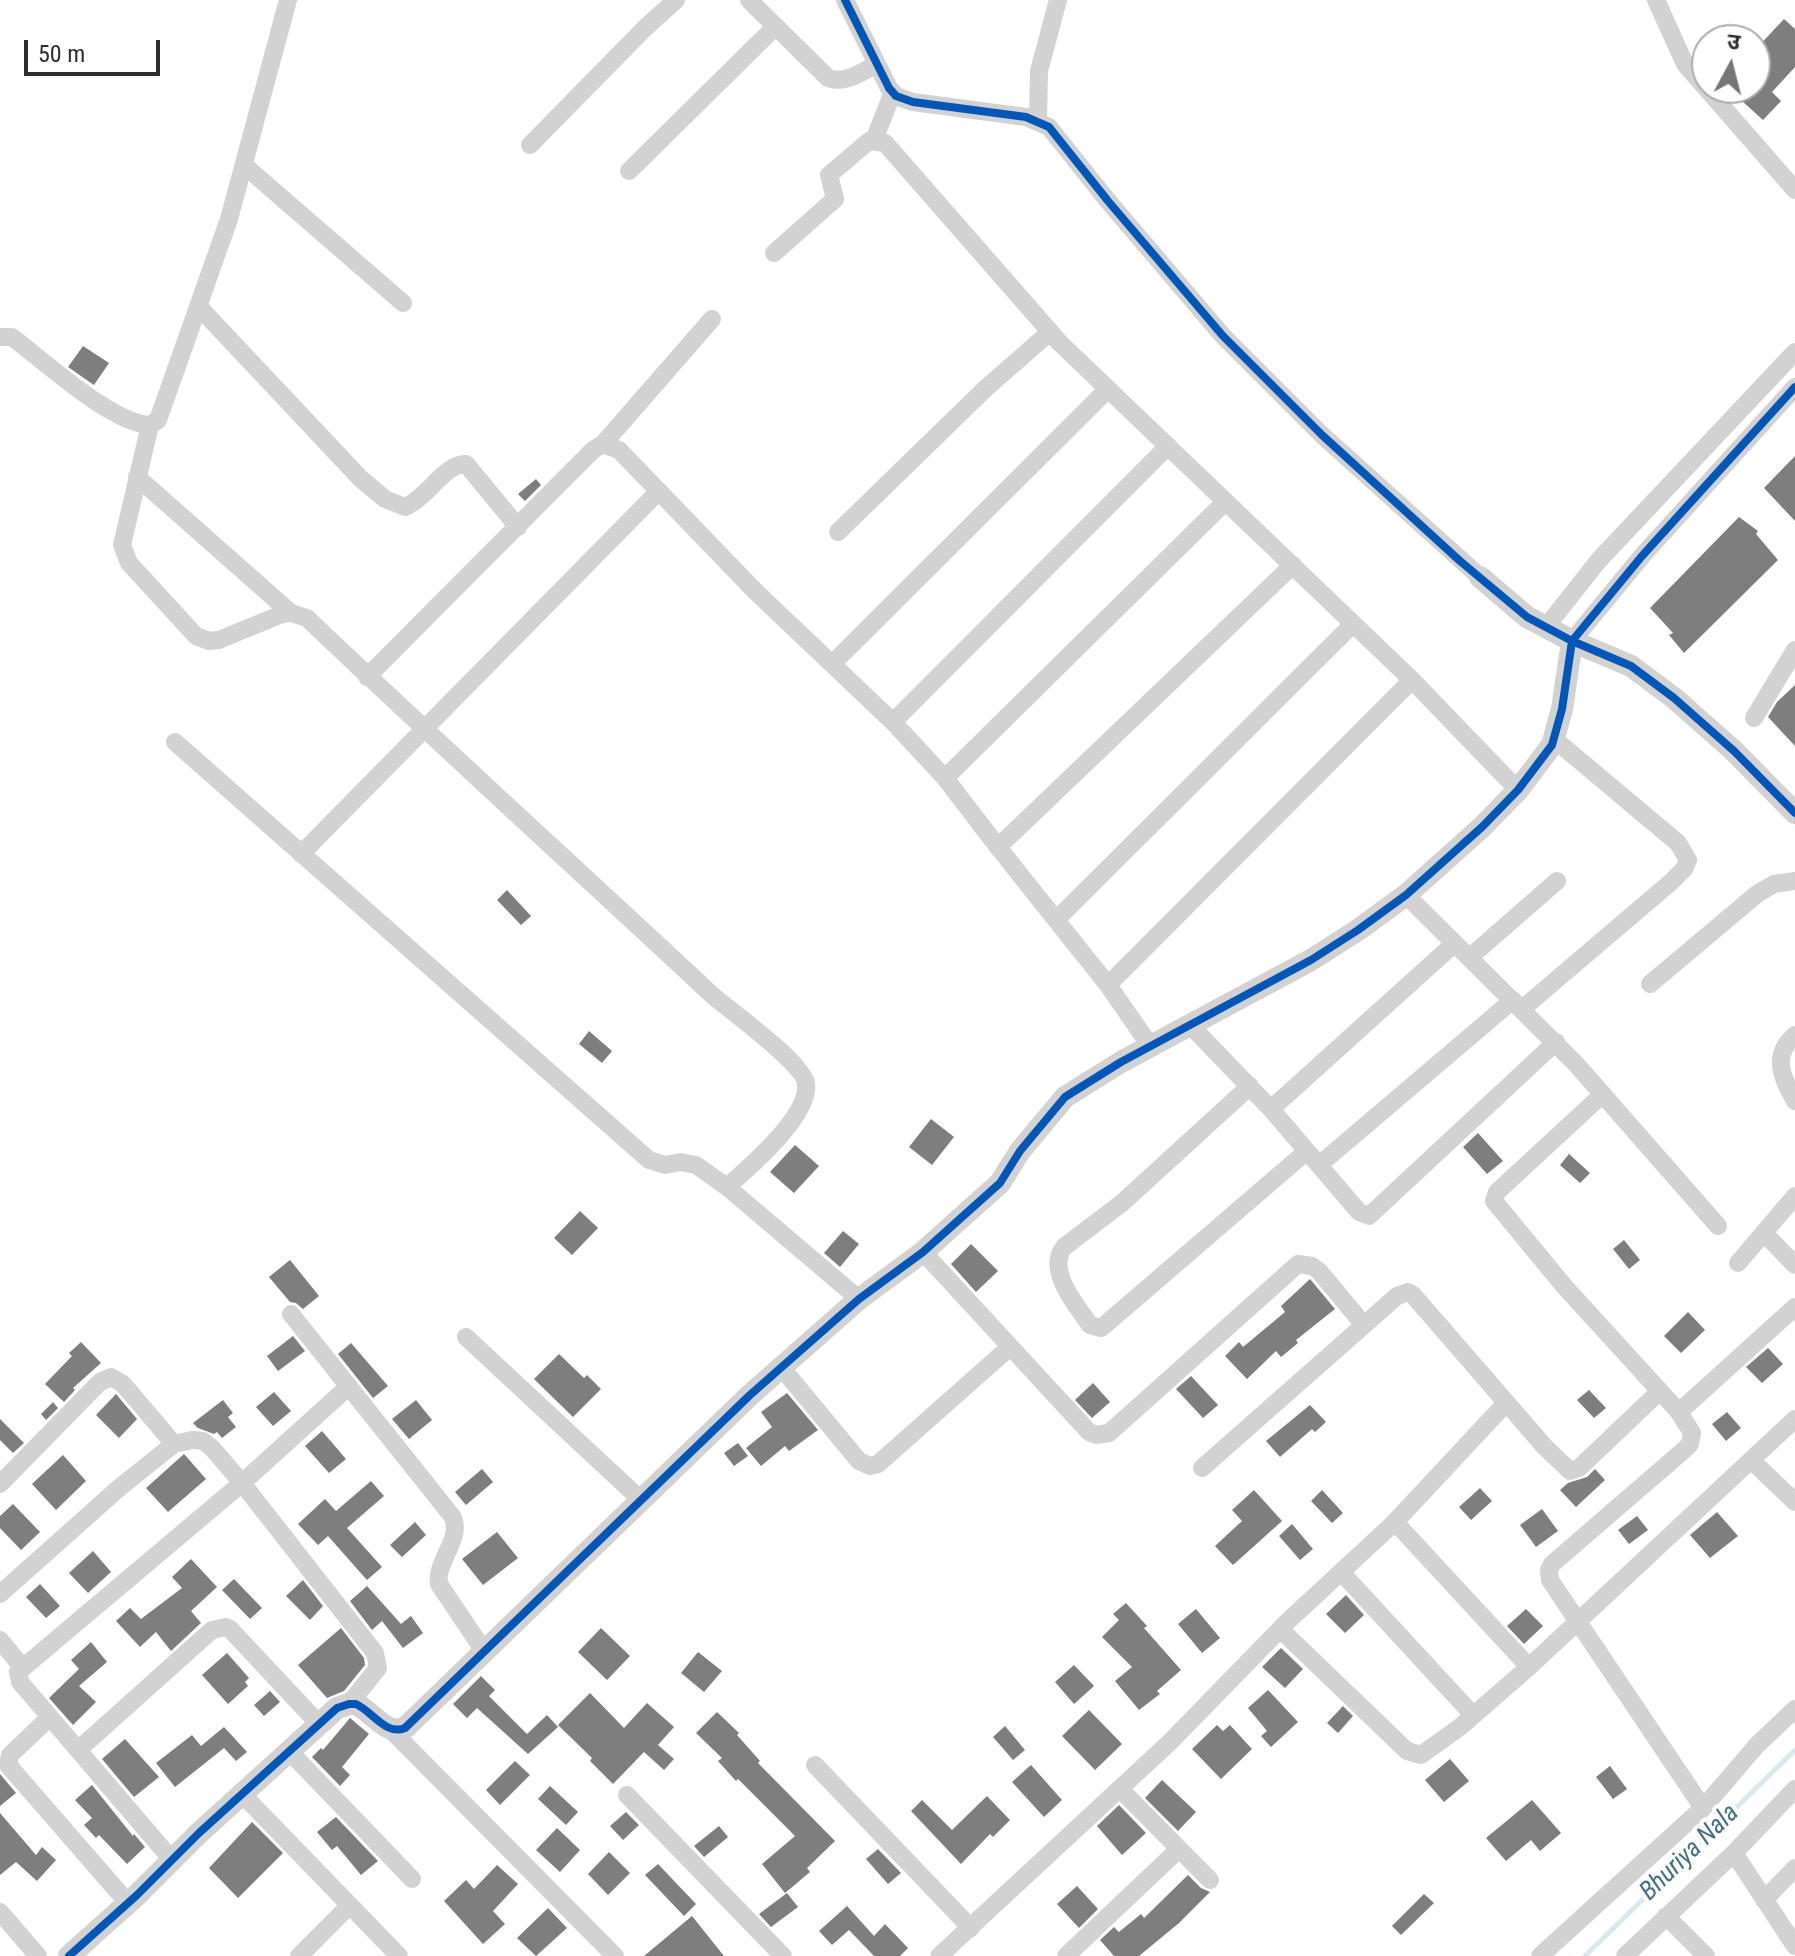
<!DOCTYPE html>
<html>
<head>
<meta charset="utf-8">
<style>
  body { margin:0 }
  #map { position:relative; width:1795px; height:1956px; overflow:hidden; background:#fff; font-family:"Roboto Condensed","Noto Sans Devanagari",sans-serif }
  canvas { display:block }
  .north { position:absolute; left:1691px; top:24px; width:80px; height:80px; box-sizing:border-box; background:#fff; border:2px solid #ababab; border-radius:50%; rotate:7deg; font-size:22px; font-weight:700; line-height:32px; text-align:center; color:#2d2d2d }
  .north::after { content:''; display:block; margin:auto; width:28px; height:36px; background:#767676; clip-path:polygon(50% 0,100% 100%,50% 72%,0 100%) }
  .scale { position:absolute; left:24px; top:40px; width:136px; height:36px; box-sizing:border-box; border:4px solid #2d2d2d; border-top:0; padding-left:10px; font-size:24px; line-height:28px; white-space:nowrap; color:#2d2d2d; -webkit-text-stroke:6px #fff; paint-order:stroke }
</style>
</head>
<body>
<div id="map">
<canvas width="1795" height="1956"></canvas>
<div class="north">उ</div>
<div class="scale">50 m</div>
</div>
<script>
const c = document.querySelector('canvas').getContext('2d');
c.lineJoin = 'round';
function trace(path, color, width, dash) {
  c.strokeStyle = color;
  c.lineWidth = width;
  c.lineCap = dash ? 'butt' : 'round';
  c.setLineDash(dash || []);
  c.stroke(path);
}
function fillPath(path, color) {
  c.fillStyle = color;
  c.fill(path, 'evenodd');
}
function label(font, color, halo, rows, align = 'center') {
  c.font = font + ' "Roboto Condensed",sans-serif';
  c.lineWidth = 8;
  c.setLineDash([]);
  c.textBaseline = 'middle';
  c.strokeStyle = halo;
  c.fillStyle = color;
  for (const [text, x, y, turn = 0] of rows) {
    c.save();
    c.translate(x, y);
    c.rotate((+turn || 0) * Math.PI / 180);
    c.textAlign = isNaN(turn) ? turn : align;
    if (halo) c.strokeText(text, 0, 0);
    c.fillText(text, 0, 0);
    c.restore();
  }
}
trace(new Path2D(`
  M 1585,1956 L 1795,1750`), '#dae8ee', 5);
fillPath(new Path2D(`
  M 1784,19 L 1795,29 L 1795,67 L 1772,92 L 1781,101 L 1763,120 L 1742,101 L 1755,88 L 1755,50 Z
  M 83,346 L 109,363 L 94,385 L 68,367 Z
  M 1795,456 L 1795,521 L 1764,488 Z
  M 536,479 L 541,485 L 525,501 L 518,494 Z
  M 1739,517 L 1758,531 L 1756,534 L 1778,560 L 1684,653 L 1669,635 L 1673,633 L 1650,608 Z
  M 1795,685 L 1795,746 L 1768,717 L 1777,702 Z
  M 507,890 L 531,916 L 521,925 L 497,900 Z
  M 589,1031 L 612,1051 L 602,1063 L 579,1044 Z
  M 931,1119 L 954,1137 L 932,1165 L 909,1147 Z
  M 1478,1133 L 1503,1161 L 1487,1174 L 1463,1147 Z
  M 795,1145 L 819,1166 L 794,1193 L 770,1172 Z
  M 1569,1154 L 1590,1173 L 1580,1183 L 1560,1165 Z
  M 580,1211 L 598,1228 L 572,1255 L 554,1238 Z
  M 843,1231 L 859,1244 L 840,1267 L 824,1253 Z
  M 1624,1240 L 1640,1260 L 1629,1269 L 1613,1249 Z
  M 971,1244 L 998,1271 L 976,1292 L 951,1264 Z
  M 290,1260 L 319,1296 L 303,1309 L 296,1303 L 290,1302 L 269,1277 Z
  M 1310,1279 L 1335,1309 L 1296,1340 L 1298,1343 L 1281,1357 L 1276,1351 L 1247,1379 L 1225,1356 L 1239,1342 L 1243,1347 L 1285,1312 L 1281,1306 Z
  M 1688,1312 L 1705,1330 L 1681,1353 L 1664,1336 Z
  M 293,1336 L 305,1351 L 278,1371 L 267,1356 Z
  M 81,1342 L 101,1363 L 73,1388 L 75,1390 L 64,1402 L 45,1384 L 72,1356 L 69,1353 Z
  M 351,1343 L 388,1386 L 373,1398 L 338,1354 Z
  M 1768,1348 L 1783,1364 L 1762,1383 L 1746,1367 Z
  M 559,1354 L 584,1378 L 587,1375 L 601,1389 L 573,1417 L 534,1379 Z
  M 1191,1376 L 1218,1405 L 1203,1418 L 1176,1389 Z
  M 1093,1383 L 1110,1402 L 1092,1418 L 1075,1400 Z
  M 1589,1390 L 1606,1408 L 1594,1418 L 1577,1400 Z
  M 274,1392 L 291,1411 L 273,1426 L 256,1407 Z
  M 787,1393 L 818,1430 L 789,1451 L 785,1446 L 761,1466 L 746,1448 L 772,1427 L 761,1412 Z
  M 116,1394 L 137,1419 L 119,1438 L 96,1415 Z
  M 223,1400 L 233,1413 L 228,1417 L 236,1427 L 222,1438 L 217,1432 L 214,1434 L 198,1428 L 193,1423 Z
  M 416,1400 L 432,1420 L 409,1439 L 392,1419 Z
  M 53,1402 L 58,1408 L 46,1420 L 41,1414 Z
  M 1310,1405 L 1326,1422 L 1315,1432 L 1312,1429 L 1280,1457 L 1266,1441 Z
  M 1727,1412 L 1741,1428 L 1726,1441 L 1712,1424 Z
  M 0,1419 L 24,1443 L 13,1453 L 0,1440 Z
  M 322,1431 L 346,1459 L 329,1473 L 305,1446 Z
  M 738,1443 L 748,1456 L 734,1466 L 724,1453 Z
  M 184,1454 L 206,1479 L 168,1512 L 146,1488 Z
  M 63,1455 L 86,1481 L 56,1510 L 32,1484 Z
  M 482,1469 L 493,1482 L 466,1505 L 455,1492 Z
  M 1595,1469 L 1605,1480 L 1576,1507 L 1560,1490 L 1568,1483 L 1587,1477 Z
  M 371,1481 L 384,1496 L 347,1528 L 382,1567 L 367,1580 L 328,1536 L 318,1545 L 298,1524 L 325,1499 L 336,1511 Z
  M 1480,1488 L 1492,1501 L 1471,1520 L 1459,1507 Z
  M 1254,1490 L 1282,1521 L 1233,1565 L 1215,1546 L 1242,1521 L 1232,1510 Z
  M 1322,1490 L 1343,1513 L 1332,1523 L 1311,1501 Z
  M 13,1504 L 40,1532 L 21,1550 L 0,1528 L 0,1516 Z
  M 1542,1509 L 1558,1531 L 1536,1547 L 1520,1525 Z
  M 1717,1512 L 1738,1536 L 1710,1558 L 1690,1535 Z
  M 1637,1516 L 1648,1530 L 1629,1544 L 1618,1530 Z
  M 415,1522 L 426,1535 L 402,1557 L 390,1545 Z
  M 1292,1524 L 1313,1549 L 1300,1560 L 1279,1536 Z
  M 497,1532 L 518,1558 L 483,1585 L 462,1559 Z
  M 93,1551 L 111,1572 L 88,1593 L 69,1573 Z
  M 191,1559 L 217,1587 L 191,1611 L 201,1623 L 171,1651 L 156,1632 L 140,1647 L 116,1621 L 130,1608 L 141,1619 L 182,1588 L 172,1577 Z
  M 234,1579 L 262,1608 L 250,1619 L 222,1590 Z
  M 303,1580 L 323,1606 L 310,1620 L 286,1596 Z
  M 40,1584 L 60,1606 L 46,1618 L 26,1597 Z
  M 367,1586 L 401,1624 L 411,1616 L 423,1633 L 403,1648 L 382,1621 L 372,1630 L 350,1601 Z
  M 1346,1595 L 1364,1615 L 1345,1633 L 1326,1614 Z
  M 1126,1603 L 1147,1626 L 1144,1628 L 1181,1670 L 1157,1691 L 1160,1694 L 1139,1710 L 1115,1681 L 1132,1667 L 1102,1637 L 1119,1620 L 1113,1614 Z
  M 1196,1609 L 1220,1638 L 1202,1653 L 1178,1624 Z
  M 1526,1609 L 1543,1626 L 1524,1644 L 1507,1626 Z
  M 341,1628 L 364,1658 L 365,1665 L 344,1691 L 327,1698 L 298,1665 Z
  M 601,1628 L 630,1656 L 607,1680 L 578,1652 Z
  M 91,1642 L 107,1662 L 79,1686 L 96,1702 L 73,1725 L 49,1698 L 79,1669 L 71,1660 Z
  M 1281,1648 L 1303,1669 L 1285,1688 L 1262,1667 Z
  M 698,1652 L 722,1671 L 704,1692 L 681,1673 Z
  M 227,1653 L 249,1678 L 245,1682 L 248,1686 L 228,1704 L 202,1675 Z
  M 1074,1665 L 1094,1686 L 1074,1704 L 1055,1682 Z
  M 481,1676 L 495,1690 L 489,1696 L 527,1734 L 547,1715 L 558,1727 L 528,1754 L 477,1708 L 467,1718 L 453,1704 Z
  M 1268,1690 L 1298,1722 L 1271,1747 L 1261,1736 L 1267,1731 L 1248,1708 Z
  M 270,1691 L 280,1702 L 264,1716 L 254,1705 Z
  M 590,1693 L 624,1728 L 647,1703 L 674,1727 L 658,1745 L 674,1759 L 664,1770 L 644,1752 L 613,1784 L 590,1761 L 592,1758 L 558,1725 Z
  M 1343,1706 L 1353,1716 L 1338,1733 L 1327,1723 Z
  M 1089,1710 L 1122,1744 L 1095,1770 L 1062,1736 Z
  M 717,1712 L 739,1733 L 737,1735 L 760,1761 L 758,1763 L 835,1841 L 807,1868 L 810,1872 L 785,1893 L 762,1864 L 795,1836 L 738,1779 L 736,1781 L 718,1761 L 722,1758 L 696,1733 Z
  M 350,1718 L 369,1734 L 342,1767 L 350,1775 L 340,1786 L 312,1757 L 321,1748 L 323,1750 Z
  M 1217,1725 L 1223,1731 L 1230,1725 L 1252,1749 L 1221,1779 L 1192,1749 Z
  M 1005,1726 L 1025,1750 L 1013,1760 L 993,1737 Z
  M 224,1727 L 247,1752 L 236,1761 L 224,1748 L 175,1787 L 156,1763 L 192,1735 L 201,1746 Z
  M 125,1739 L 159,1777 L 134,1797 L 102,1759 Z
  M 1450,1759 L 1469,1781 L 1444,1802 L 1425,1780 Z
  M 515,1761 L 530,1775 L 500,1805 L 486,1790 Z
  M 1031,1765 L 1062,1800 L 1044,1817 L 1012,1782 Z
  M 1610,1766 L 1627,1789 L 1613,1799 L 1596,1777 Z
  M 0,1774 L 16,1793 L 0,1806 Z
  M 1162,1780 L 1196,1812 L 1178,1831 L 1145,1798 Z
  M 92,1785 L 133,1836 L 134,1834 L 145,1847 L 127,1864 L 99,1835 L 96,1838 L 84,1825 L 92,1818 L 75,1800 Z
  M 550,1786 L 578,1812 L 566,1825 L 538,1799 Z
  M 987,1796 L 1010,1820 L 993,1837 L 990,1834 L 961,1864 L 911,1811 L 922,1800 L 952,1830 Z
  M 1532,1800 L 1561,1833 L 1540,1851 L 1531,1840 L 1506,1861 L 1486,1838 Z
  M 1119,1805 L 1146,1833 L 1122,1855 L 1097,1826 Z
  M 626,1812 L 639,1825 L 623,1840 L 610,1826 Z
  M 0,1813 L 36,1855 L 42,1847 L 56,1860 L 37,1881 L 16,1862 L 0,1875 Z
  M 336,1817 L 378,1861 L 361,1875 L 337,1846 L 332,1850 L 317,1832 Z
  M 252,1822 L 283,1853 L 238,1898 L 209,1868 Z
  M 719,1826 L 728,1837 L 704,1857 L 694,1846 Z
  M 557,1828 L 580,1850 L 560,1872 L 536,1850 Z
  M 878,1849 L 901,1873 L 888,1884 L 866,1859 Z
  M 609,1852 L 630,1873 L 608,1895 L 588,1874 Z
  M 658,1864 L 696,1904 L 684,1916 L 645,1875 Z
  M 497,1865 L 518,1884 L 493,1911 L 505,1924 L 483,1944 L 444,1901 L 466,1880 L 474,1889 Z
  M 1188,1875 L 1201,1888 L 1210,1892 L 1179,1923 L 1139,1956 L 1114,1956 L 1100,1940 L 1114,1927 L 1119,1932 L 1141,1914 L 1144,1918 Z
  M 1077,1886 L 1098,1909 L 1079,1928 L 1057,1904 Z
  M 787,1893 L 798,1907 L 771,1927 L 759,1914 Z
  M 1424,1894 L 1434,1903 L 1401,1935 L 1392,1926 Z
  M 847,1906 L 874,1936 L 885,1924 L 908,1948 L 900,1956 L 874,1956 L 849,1930 L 832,1945 L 819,1931 Z
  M 548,1908 L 567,1928 L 536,1956 L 517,1938 Z
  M 692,1916 L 724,1956 L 644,1956 Z`), '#7e7e7e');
trace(new Path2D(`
  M 749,0 L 828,78 C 845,84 860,73 875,65
  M 845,0 L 889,88 L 896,96 L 913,102 L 1026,117 L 1049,127 L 1108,201 L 1223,336 L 1322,435 L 1480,577
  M 1656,0 L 1685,64 L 1795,190
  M 1038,120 L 1039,71 L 1058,0
  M 874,140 L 893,92
  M 530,145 L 645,28 L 676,0
  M 245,166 L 403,303
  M 629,171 L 776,26
  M 774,253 L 835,199 L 829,175 L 869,141 L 885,143 L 1060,343 L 1412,680 L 1518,790
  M 199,307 L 361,479 L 385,499 L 405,507 C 426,499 445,463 466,464 L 518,527
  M 0,337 L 12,337 C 44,361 112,424 150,425 L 158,420 L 229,219 L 288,0
  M 150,425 L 122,545 L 129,563 L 196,636 L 209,641 L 219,640 L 282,614 L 291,613 L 307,618 C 440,745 576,868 711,994 C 730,1011 804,1063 806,1084 C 810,1116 749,1167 727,1187
  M 603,444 L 712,319
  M 1168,446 L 893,722 L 945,778 L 1225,502
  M 137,477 L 291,613
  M 838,532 L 986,388 L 1050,332
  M 1546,627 L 1599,560 L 1795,352
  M 1572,641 L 1642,556 L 1795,387
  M 833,663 L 1108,389
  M 367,677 L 593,450 L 603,444 L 619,450 L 755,591 L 893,722
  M 1754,718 L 1795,650
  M 175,742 L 649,1160 L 665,1165 L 680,1162 L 696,1165 L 727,1187 L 859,1299
  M 945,778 L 998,847 L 1293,565
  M 998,847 L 1056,920 L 1353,624
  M 301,854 L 659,491
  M 1406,895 L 1576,1064 L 1718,1226
  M 1056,920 L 1108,985 L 1412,680
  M 1470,957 L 1557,881
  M 1650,984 L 1757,894 L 1774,884 L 1795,881
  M 1108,985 L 1151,1047
  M 1522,1009 L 1671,882 L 1684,869 L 1688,860 L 1678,843 L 1554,739
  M 1191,1026 L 1271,1109 L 1359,1212 L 1369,1216 L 1556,1042
  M 1795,1035 C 1771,1056 1782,1077 1795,1101
  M 1250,1086 L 1122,1203 L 1064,1247 C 1046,1270 1076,1305 1090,1325 L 1101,1328 L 1107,1323 L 1307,1151
  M 1603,1094 L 1497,1192 L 1494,1201 L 1564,1286 L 1679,1412 L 1692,1433 L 1690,1444 L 1684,1450 L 1552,1564 L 1549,1570 L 1550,1580 L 1703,1808
  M 1271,1109 L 1455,943
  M 1319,1165 L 1513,1000
  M 1764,1233 L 1795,1265
  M 923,1252 L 1089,1432 L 1096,1435 L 1109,1433 L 1298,1264 L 1312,1266 L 1319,1271 L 1364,1325
  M 1738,1263 L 1795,1196
  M 291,1314 L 452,1516 C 464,1538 435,1561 439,1584 L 484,1651
  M 466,1337 L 640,1499
  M 781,1367 L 859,1461 L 870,1466 L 878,1464 L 1010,1347
  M 1679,1412 L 1795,1307
  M 1751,1460 L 1795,1502
  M 1202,1468 L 1397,1296 L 1408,1292 L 1413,1295 L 1544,1446 L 1570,1471 L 1579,1468 L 1660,1391
  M 0,1484 L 100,1382 L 111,1377 L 123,1384 L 174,1444
  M 1395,1522 L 1529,1667
  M 1341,1572 L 1473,1715
  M 0,1594 L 119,1488 L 174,1444 L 192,1440 L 203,1441 L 212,1448 L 242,1483 L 375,1653 L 378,1668 L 349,1704
  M 1280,1629 L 1407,1751 L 1421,1755 L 1460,1727 L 1529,1667 L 1795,1419
  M 0,1640 L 22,1667
  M 50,1717 L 10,1755 L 8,1765 L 128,1903
  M 390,1729 L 615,1956
  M 78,1750 L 212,1630 L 226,1627 L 230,1629 L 318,1723
  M 289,1751 L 412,1879
  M 815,1765 L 971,1928
  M 1120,1789 L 1210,1880
  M 242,1794 L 399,1956
  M 627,1795 L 783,1956
  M 1734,1853 L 1795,1946
  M 172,1860 L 20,1682 L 18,1672 L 242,1483 L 348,1387
  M 1764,1900 L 1795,1868
  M 0,1912 L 38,1956
  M 1666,1916 L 1706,1956
  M 299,1956 L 350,1905
  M 939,1956 L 1169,1743 L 1288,1621 L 1395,1522 L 1506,1403
  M 1066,1956 L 1178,1850
  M 1540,1956 L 1703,1808 L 1757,1745 L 1795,1709
  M 1625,1956 L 1734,1853 L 1795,1789`), '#d2d2d2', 18);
trace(new Path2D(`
  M 1480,577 L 1527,617 L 1572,641 L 1631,666 L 1674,698 L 1734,751 L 1795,813
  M 69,1956 L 137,1895 L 199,1833 L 337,1708 L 349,1704 L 356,1704 C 373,1712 386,1736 405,1728 L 750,1395 L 859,1299 L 923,1252 L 1000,1183 L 1020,1151 L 1065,1097 L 1121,1062 L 1311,960 L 1358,930 L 1406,895 L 1482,827 L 1518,790 L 1552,745 L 1562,709 L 1572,641`), '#d2d2d2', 22);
trace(new Path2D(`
  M 845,0 L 889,88 L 896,96 L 913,102 L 1026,117 L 1049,127 L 1108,201 L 1223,336 L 1322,435 L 1460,561 L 1527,617 L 1572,641 L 1631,666 L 1674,698 L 1734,751 L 1795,813
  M 69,1956 L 137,1895 L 199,1833 L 337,1708 L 349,1704 L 356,1704 C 373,1712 386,1736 405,1728 L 750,1395 L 859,1299 L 923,1252 L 1000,1183 L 1020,1151 L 1065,1097 L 1121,1062 L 1311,960 L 1358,930 L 1406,895 L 1482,827 L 1518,790 L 1552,745 L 1562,709 L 1572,641 L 1642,556 L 1795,387`), '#0057b8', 8);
label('italic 26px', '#447185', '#fff', [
  ["Bhuriya Nala",1690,1853,-44]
]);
</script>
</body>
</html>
